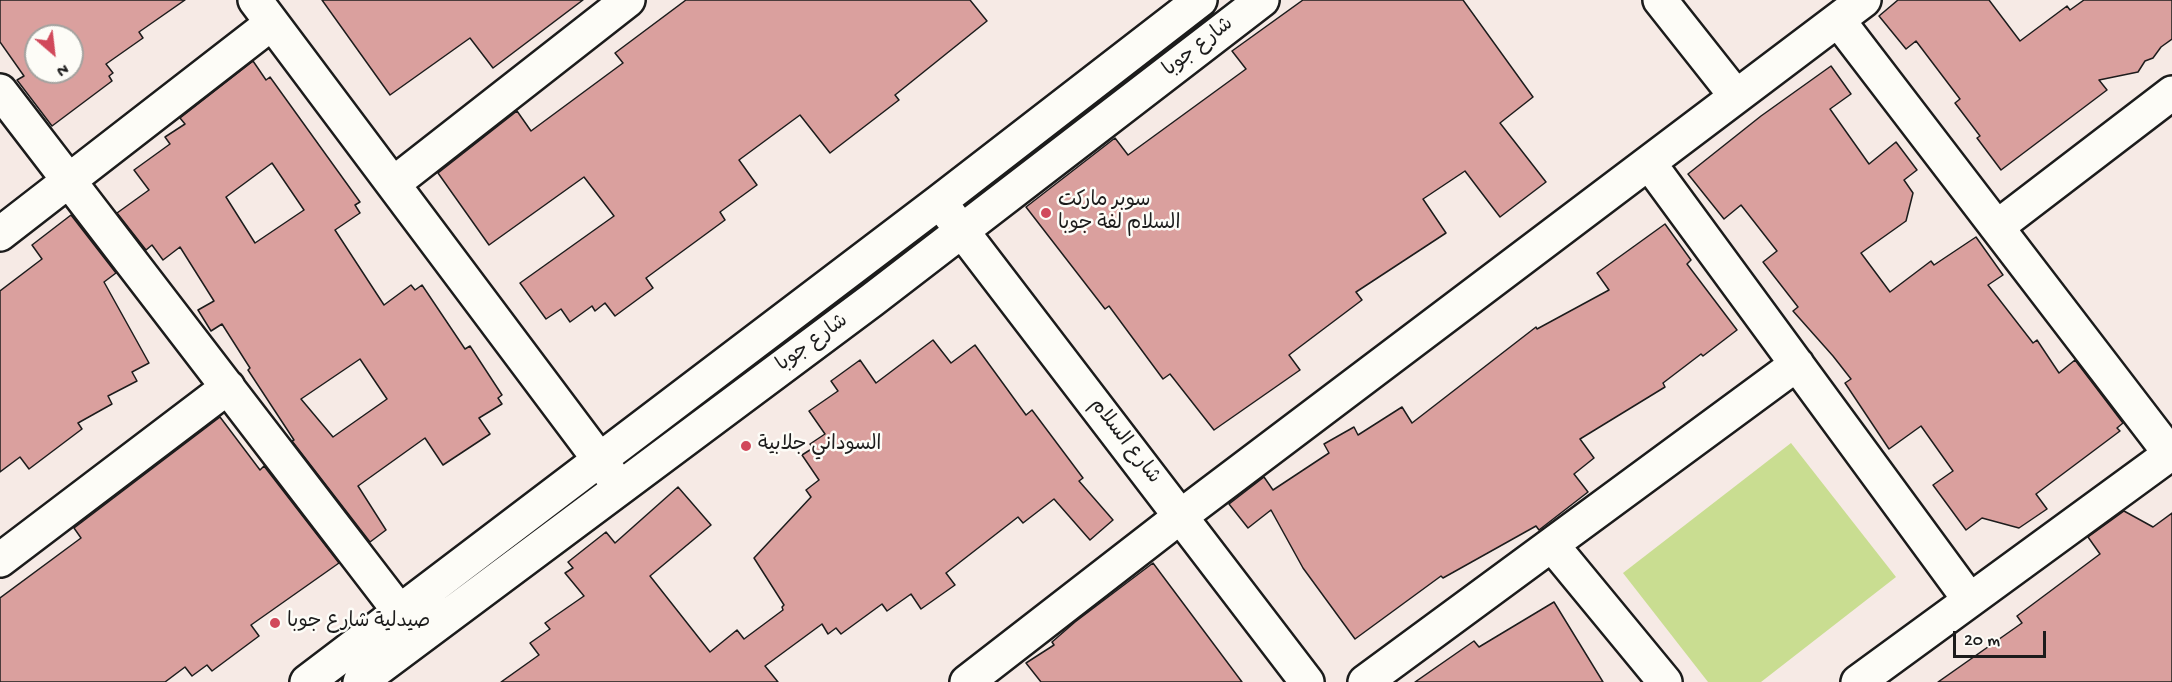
<!DOCTYPE html>
<html>
<head>
<meta charset="utf-8">
<style>
  body { margin:0 }
  #map { position:relative; width:2172px; height:682px; overflow:hidden; background:#f6eae5; font-family:"Gochi Hand",sans-serif }
  canvas { display:block }
  .north { position:absolute; left:24px; top:24px; width:60px; height:60px; box-sizing:border-box; background:#fdfcf7; border:2px solid #a3a29f; border-radius:50%; rotate:152deg; font-size:16px; font-weight:700; line-height:24px; text-align:center; color:#1c1c1c }
  .north::after { content:''; display:block; margin:auto; width:21px; height:27px; background:#d1495b; clip-path:polygon(50% 0,100% 100%,50% 72%,0 100%) }
  .scale { position:absolute; left:1953px; top:631px; width:93px; height:27px; box-sizing:border-box; border:3px solid #1c1c1c; border-top:0; padding-left:8px; font-size:18px; line-height:21px; white-space:nowrap; color:#1c1c1c; -webkit-text-stroke:4px #fdfcf7; paint-order:stroke }
</style>
</head>
<body>
<div id="map">
<canvas width="2172" height="682"></canvas>
<div class="north">N</div>
<div class="scale">20 m</div>
</div>
<script>
const c = document.querySelector('canvas').getContext('2d');
c.lineJoin = 'round';
function fillPath(path, color) {
  c.fillStyle = color;
  c.fill(path, 'evenodd');
}
function trace(path, color, width, dash) {
  c.strokeStyle = color;
  c.lineWidth = width;
  c.lineCap = dash ? 'butt' : 'round';
  c.setLineDash(dash || []);
  c.stroke(path);
}
function label(font, color, halo, rows, align = 'center') {
  c.font = font + ' "Gochi Hand","Playpen Sans Arabic",sans-serif';
  c.lineWidth = 5;
  c.setLineDash([]);
  c.textBaseline = 'middle';
  c.strokeStyle = halo;
  c.fillStyle = color;
  for (const [text, x, y, turn = 0] of rows) {
    c.save();
    c.translate(x, y);
    c.rotate((+turn || 0) * Math.PI / 180);
    c.textAlign = isNaN(turn) ? turn : align;
    if (halo) c.strokeText(text, 0, 0);
    c.fillText(text, 0, 0);
    c.restore();
  }
}
fillPath(new Path2D(`
  M 1791,443 L 1896,577 L 1761,682 L 1708,682 L 1623,573 Z`), '#c9dd91');
const building = new Path2D(`
  M 0,0 L 185,0 L 139,32 L 143,38 L 106,64 L 113,73 L 109,76 L 112,81 L 52,126 L 17,80 L 24,76 L 0,42 ZM 36,36 L 72,36 L 72,72 L 36,72 Z
  M 322,0 L 583,0 L 493,68 L 470,38 L 390,95 Z
  M 686,0 L 970,0 L 987,21 L 895,95 L 899,100 L 830,153 L 800,115 L 739,160 L 757,185 L 720,212 L 725,220 L 646,278 L 653,288 L 615,316 L 605,303 L 595,311 L 592,306 L 570,322 L 561,309 L 546,319 L 520,283 L 614,216 L 584,177 L 489,245 L 438,173 L 517,111 L 531,131 L 623,63 L 615,53 Z
  M 1303,0 L 1463,0 L 1533,97 L 1500,123 L 1546,182 L 1500,217 L 1465,171 L 1423,199 L 1446,233 L 1356,292 L 1362,300 L 1289,355 L 1300,370 L 1214,430 L 1170,374 L 1163,379 L 1109,306 L 1105,309 L 1026,207 L 1115,138 L 1128,155 L 1246,69 L 1232,51 Z
  M 1898,0 L 1989,0 L 2020,41 L 2067,6 L 2070,10 L 2084,0 L 2172,0 L 2172,39 L 2161,47 L 2153,58 L 2145,61 L 2138,72 L 2099,80 L 2107,90 L 2001,170 L 1977,138 L 1980,136 L 1955,103 L 1960,99 L 1916,41 L 1906,49 L 1879,16 Z
  M 253,61 L 266,80 L 270,77 L 360,202 L 355,205 L 360,213 L 335,230 L 384,305 L 411,285 L 415,290 L 422,285 L 465,349 L 470,346 L 502,395 L 498,398 L 502,404 L 479,418 L 490,434 L 443,465 L 425,438 L 358,486 L 386,530 L 370,542 L 292,441 L 294,440 L 248,370 L 250,368 L 222,324 L 211,331 L 198,310 L 214,301 L 180,247 L 163,260 L 152,245 L 146,250 L 117,213 L 149,190 L 134,170 L 170,144 L 165,137 L 185,124 L 180,118 ZM 272,163 L 304,210 L 255,243 L 226,197 ZM 360,359 L 387,399 L 333,437 L 301,399 Z
  M 1831,66 L 1851,94 L 1830,109 L 1869,164 L 1896,142 L 1917,170 L 1904,180 L 1913,193 L 1906,221 L 1861,253 L 1890,292 L 1931,261 L 1934,265 L 1976,237 L 2003,275 L 1988,285 L 2033,343 L 2037,340 L 2059,373 L 2075,360 L 2123,423 L 2117,428 L 2120,431 L 2036,494 L 2047,509 L 2019,528 L 1982,518 L 1966,530 L 1933,485 L 1953,471 L 1921,426 L 1889,449 L 1845,383 L 1851,379 L 1833,356 L 1793,311 L 1798,307 L 1763,262 L 1777,251 L 1741,205 L 1724,219 L 1688,174 L 1761,116 Z
  M 71,215 L 116,273 L 104,282 L 149,363 L 132,372 L 137,381 L 108,396 L 112,404 L 78,423 L 82,429 L 29,469 L 20,457 L 0,472 L 0,291 L 42,259 L 32,245 Z
  M 1665,224 L 1691,260 L 1687,264 L 1737,330 L 1703,356 L 1701,354 L 1663,383 L 1665,387 L 1580,439 L 1594,458 L 1574,474 L 1588,492 L 1539,530 L 1536,526 L 1443,578 L 1441,576 L 1355,639 L 1303,568 L 1271,510 L 1248,528 L 1229,504 L 1264,477 L 1273,490 L 1329,453 L 1324,444 L 1354,427 L 1358,435 L 1402,407 L 1412,423 L 1536,327 L 1537,329 L 1609,290 L 1597,273 Z
  M 933,340 L 951,363 L 975,345 L 1026,415 L 1032,410 L 1083,478 L 1079,481 L 1113,520 L 1090,540 L 1054,499 L 1023,523 L 1018,517 L 946,573 L 955,585 L 921,609 L 911,594 L 887,611 L 882,604 L 841,634 L 836,628 L 828,634 L 822,624 L 765,666 L 778,682 L 501,682 L 539,655 L 530,643 L 550,629 L 545,623 L 584,596 L 565,573 L 573,568 L 568,562 L 606,532 L 615,543 L 678,487 L 711,525 L 650,576 L 710,652 L 737,630 L 744,639 L 783,610 L 782,607 L 784,605 L 754,558 L 811,497 L 806,490 L 819,480 L 802,455 L 813,448 L 810,444 L 825,434 L 809,411 L 838,391 L 831,381 L 860,360 L 876,383 Z
  M 220,417 L 260,470 L 264,466 L 339,563 L 251,625 L 259,636 L 212,671 L 207,665 L 192,676 L 185,667 L 165,682 L 0,682 L 0,598 L 81,538 L 74,528 Z
  M 2124,511 L 2153,527 L 2172,513 L 2172,682 L 1938,682 L 2022,623 L 2017,616 L 2100,554 L 2088,537 Z
  M 1153,563 L 1242,682 L 1041,682 L 1026,663 L 1054,645 L 1052,642 L 1075,622 Z
  M 1554,602 L 1603,682 L 1415,682 L 1474,641 L 1479,647 Z`);
fillPath(building, '#daa09e');
trace(building, '#1c1c1c', 1.5);
const minor = new Path2D(`
  M 255,0 L 617,483
  M 1660,0 L 1736,96
  M 1838,20 L 2172,456
  M 0,91 L 400,612
  M 1649,163 L 1969,599
  M 393,184 L 628,0
  M 1997,227 L 2172,93
  M 0,234 L 272,23
  M 1552,545 L 1665,682
  M 0,560 L 228,387
  M 967,682 L 1181,516 L 1864,0
  M 1365,682 L 1797,364
  M 1858,682 L 2170,454`);
const tertiary = new Path2D(`
  M 949,214 L 1307,682
  M 307,682 L 939,202 L 1200,0
  M 360,682 L 872,300 L 1262,0`);
trace(minor, '#1c1c1c', 38);
trace(tertiary, '#1c1c1c', 38);
trace(minor, '#fdfcf7', 33);
trace(tertiary, '#fdfcf7', 33);
for (const [x, y, r, color] of [
  [1046,213,6,"#d1495b"],
  [746,446,6,"#d1495b"],
  [275,623,6,"#d1495b"]
]) {
  const dot = new Path2D();
  dot.arc(x, y, r, 0, 2 * Math.PI);
  c.fillStyle = color;
  c.fill(dot);
  trace(dot, '#fdfcf7', 2);
}
label('20px', '#1c1c1c', '#fdfcf7', [
  ["شارع جوبا",1199,48,-38],
  ["شارع جوبا",813,344,-36],
  ["شارع السلام",1124,442,52]
]);
label('20px', '#1c1c1c', '#fdfcf7', [
  ["سوبر ماركت",1058,202],
  ["السلام لفة جوبا",1058,225],
  ["السوداني جلابية",758,446],
  ["صيدلية شارع جوبا",287,623]
], 'left');
</script>
</body>
</html>
